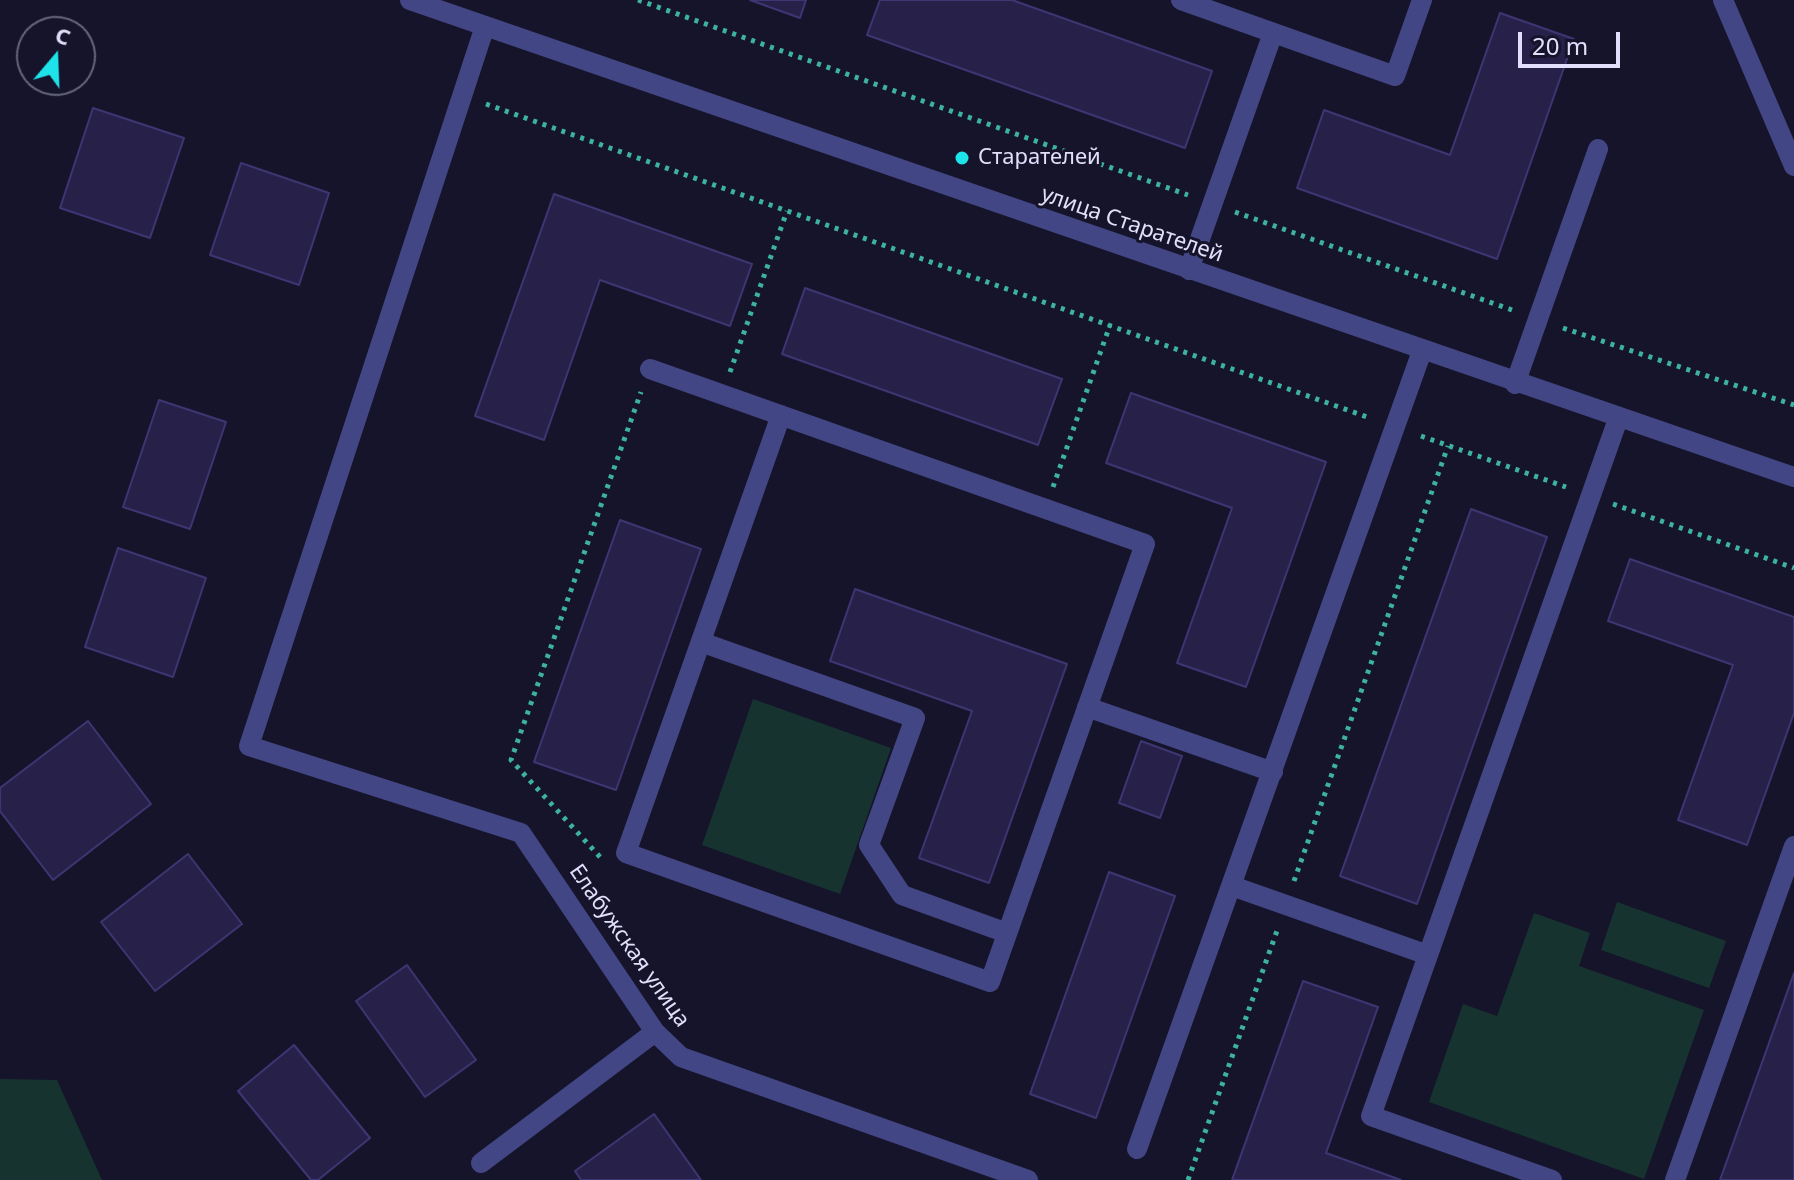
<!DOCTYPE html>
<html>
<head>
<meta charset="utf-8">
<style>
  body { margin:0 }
  #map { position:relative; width:1794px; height:1180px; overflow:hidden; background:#16142a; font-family:"Noto Sans",sans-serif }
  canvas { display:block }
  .north { position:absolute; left:16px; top:16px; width:80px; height:80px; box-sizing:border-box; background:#16142a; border:2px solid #67657e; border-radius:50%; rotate:19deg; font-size:22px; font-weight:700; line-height:32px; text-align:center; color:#e1dffc }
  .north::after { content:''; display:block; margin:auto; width:28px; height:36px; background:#1ee4ea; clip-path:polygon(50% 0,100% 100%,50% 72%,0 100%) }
  .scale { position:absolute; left:1518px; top:32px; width:102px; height:36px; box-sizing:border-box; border:4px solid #e1dffc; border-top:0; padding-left:10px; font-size:24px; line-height:28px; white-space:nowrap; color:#e1dffc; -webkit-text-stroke:6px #16142a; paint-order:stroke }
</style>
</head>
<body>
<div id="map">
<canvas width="1794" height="1180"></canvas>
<div class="north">С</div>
<div class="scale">20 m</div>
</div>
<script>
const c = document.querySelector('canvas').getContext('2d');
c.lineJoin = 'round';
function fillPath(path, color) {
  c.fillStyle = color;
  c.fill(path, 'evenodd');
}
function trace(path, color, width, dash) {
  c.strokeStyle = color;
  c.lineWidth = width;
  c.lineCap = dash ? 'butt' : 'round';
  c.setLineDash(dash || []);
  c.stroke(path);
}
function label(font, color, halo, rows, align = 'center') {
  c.font = font + ' "Noto Sans",sans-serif';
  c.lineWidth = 6;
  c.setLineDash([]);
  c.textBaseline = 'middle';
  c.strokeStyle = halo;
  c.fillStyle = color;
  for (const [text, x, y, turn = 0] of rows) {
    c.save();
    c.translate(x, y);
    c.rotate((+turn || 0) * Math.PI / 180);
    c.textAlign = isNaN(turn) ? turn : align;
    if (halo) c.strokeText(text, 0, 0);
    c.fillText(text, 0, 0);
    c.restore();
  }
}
fillPath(new Path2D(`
  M 753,699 L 891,748 L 840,894 L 702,845 Z
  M 1617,902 L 1726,941 L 1709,988 L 1601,950 Z
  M 1534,913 L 1590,933 L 1579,966 L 1704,1010 L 1644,1179 L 1429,1102 L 1463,1004 L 1497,1016 Z
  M 0,1079 L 57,1080 L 102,1180 L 0,1180 Z`), '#173330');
const building = new Path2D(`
  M 750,0 L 806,0 L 800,18 Z
  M 880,0 L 1012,0 L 1212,71 L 1185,148 L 867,35 Z
  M 1500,13 L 1574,39 L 1497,259 L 1297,188 L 1324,110 L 1450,155 Z
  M 93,108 L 184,138 L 150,238 L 60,208 Z
  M 241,163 L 329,193 L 299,285 L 210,255 Z
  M 554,194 L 752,264 L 730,326 L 600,280 L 544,440 L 475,416 Z
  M 805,288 L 1062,379 L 1038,445 L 782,354 Z
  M 1131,393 L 1326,462 L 1246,687 L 1177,663 L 1232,508 L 1106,463 Z
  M 159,400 L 226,422 L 190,529 L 123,507 Z
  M 1471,509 L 1547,537 L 1417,904 L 1340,876 Z
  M 620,520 L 701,549 L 616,790 L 534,762 Z
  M 118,548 L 206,578 L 173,677 L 85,647 Z
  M 1630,559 L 1794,617 L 1794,713 L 1747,845 L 1678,820 L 1733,665 L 1608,621 Z
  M 855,589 L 1067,664 L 989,883 L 919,858 L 972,711 L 830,661 Z
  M 88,721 L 151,804 L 53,880 L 0,811 L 0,788 Z
  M 1141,741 L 1182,756 L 1160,818 L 1119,803 Z
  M 188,854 L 242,924 L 155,991 L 101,922 Z
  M 1109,872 L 1175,896 L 1096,1118 L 1030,1094 Z
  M 407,965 L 476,1060 L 425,1097 L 356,1001 Z
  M 1794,973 L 1794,1180 L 1720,1180 Z
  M 1303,981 L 1378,1007 L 1326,1153 L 1401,1180 L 1232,1180 Z
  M 294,1045 L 370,1138 L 318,1180 L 311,1180 L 238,1091 Z
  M 654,1114 L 701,1180 L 581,1180 L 575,1171 Z`);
fillPath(building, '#272149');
trace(building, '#3d3673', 2);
trace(new Path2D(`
  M 638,0 L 1188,195
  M 486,104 L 1370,418
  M 1235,212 L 1512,310
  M 1563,328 L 1794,405
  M 730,372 L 787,211
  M 1421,436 L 1566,487
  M 1053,487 L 1110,325
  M 1613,504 L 1794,568
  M 600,857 L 511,760 L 641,392
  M 1294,881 L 1448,446
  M 1188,1180 L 1278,928`), '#3db2a3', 5, [4, 6]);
trace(new Path2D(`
  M 410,0 L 1794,477
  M 1181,0 L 1395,76 L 1422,0
  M 1723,0 L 1794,166
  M 485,26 L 249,746 L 521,833 L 655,1032 L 681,1057 L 1028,1180
  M 1189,270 L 1273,33
  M 650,369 L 1145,544 L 990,982 L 626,853 L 781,415
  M 1515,384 L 1598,149
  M 701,642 L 915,718 L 869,845 L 902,895 L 1007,933
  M 1087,707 L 1273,772
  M 1232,886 L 1428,955
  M 1137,1149 L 1422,351
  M 481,1163 L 655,1032
  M 1552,1180 L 1371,1116 L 1618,419
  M 1675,1180 L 1794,846`), '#434684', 20);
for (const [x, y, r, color] of [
  [962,158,8,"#1ee4ea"]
]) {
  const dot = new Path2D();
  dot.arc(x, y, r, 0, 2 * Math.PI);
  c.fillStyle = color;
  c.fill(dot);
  trace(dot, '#16142a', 3);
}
label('22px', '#e1dffc', '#16142a', [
  ["Старателей",978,158]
], 'left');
label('22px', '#e1dffc', '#16142a', [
  ["улица Старателей",1132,225,19],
  ["Елабужская улица",629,946,55]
]);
</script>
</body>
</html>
